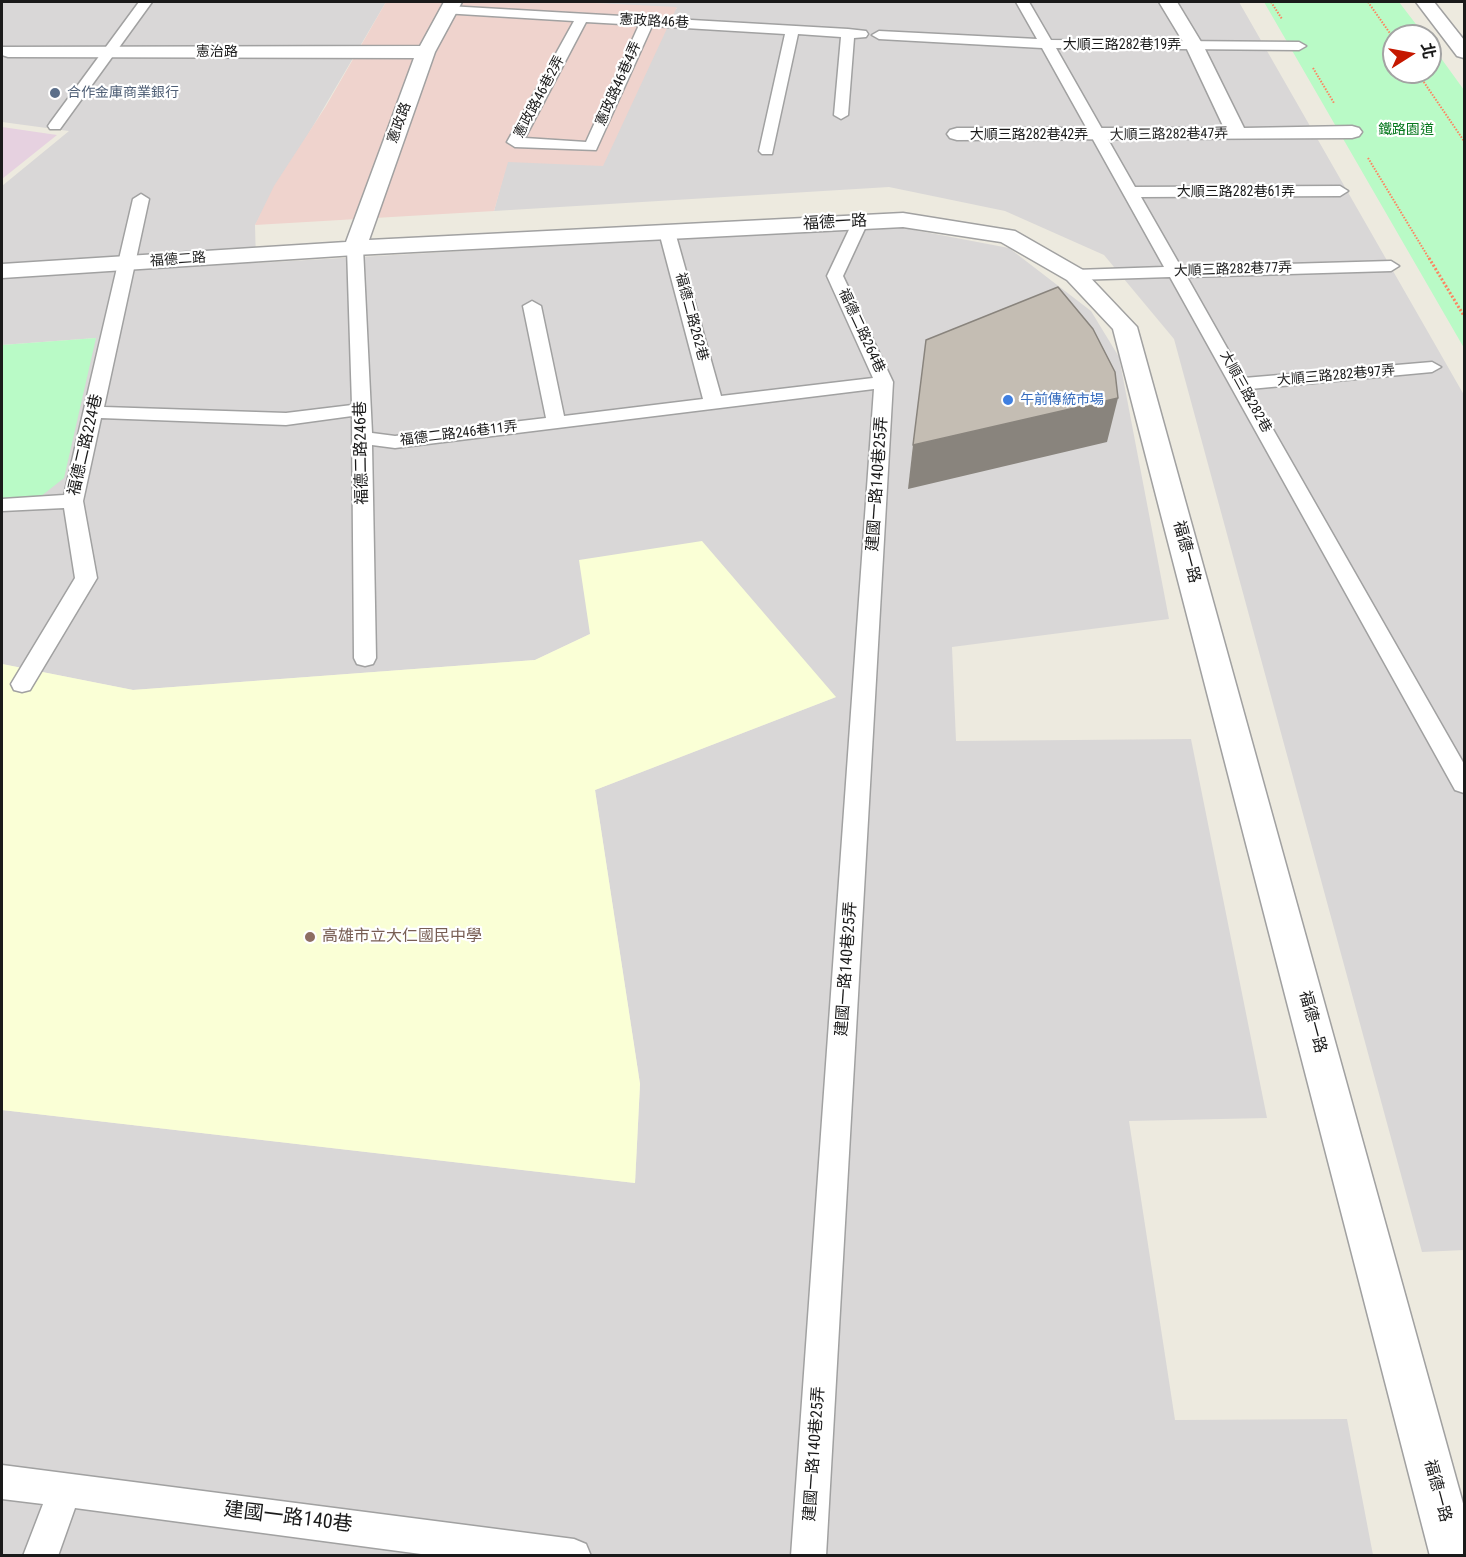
<!DOCTYPE html>
<html>
<head>
<meta charset="utf-8">
<style>
  body { margin:0 }
  #map { position:relative; width:1466px; height:1557px; overflow:hidden; background:#edeadf; font-family:"Roboto Condensed","Noto Sans TC",sans-serif }
  canvas { display:block }
  .frame { position:absolute; inset:0; border:3px solid #1a1a1a; pointer-events:none }
  .north { position:absolute; left:1382px; top:24px; width:60px; height:60px; box-sizing:border-box; background:#fff; border:2px solid #a3a3a3; border-radius:50%; rotate:79deg; font-size:16px; font-weight:700; line-height:24px; text-align:center; color:#1a1a1a }
  .north::after { content:''; display:block; margin:auto; width:21px; height:27px; background:#c51800; clip-path:polygon(50% 0,100% 100%,50% 72%,0 100%) }
</style>
</head>
<body>
<div id="map">
<canvas width="1466" height="1557"></canvas>
<div class="frame"></div>
<div class="north">北</div>
</div>
<script>
const c = document.querySelector('canvas').getContext('2d');
c.lineJoin = 'round';
function fillPath(path, color) {
  c.fillStyle = color;
  c.fill(path, 'evenodd');
}
function trace(path, color, width, dash) {
  c.strokeStyle = color;
  c.lineWidth = width;
  c.lineCap = dash ? 'butt' : 'round';
  c.setLineDash(dash || []);
  c.stroke(path);
}
function label(font, color, halo, rows, align = 'center') {
  c.font = font + ' "Roboto Condensed","Noto Sans TC",sans-serif';
  c.lineWidth = 4.5;
  c.setLineDash([]);
  c.textBaseline = 'middle';
  c.strokeStyle = halo;
  c.fillStyle = color;
  for (const [text, x, y, turn = 0] of rows) {
    c.save();
    c.translate(x, y);
    c.rotate((+turn || 0) * Math.PI / 180);
    c.textAlign = isNaN(turn) ? turn : align;
    if (halo) c.strokeText(text, 0, 0);
    c.fillText(text, 0, 0);
    c.restore();
  }
}
fillPath(new Path2D(`
  M 2,2 L 386,2 L 255,225 L 256,263 L 893,226 L 1009,248 L 1091,311 L 1119,357 L 1169,619 L 952,647 L 956,741 L 1191,739 L 1267,1118 L 1129,1121 L 1175,1420 L 1347,1419 L 1373,1555 L 2,1555 L 2,1110 L 635,1183 L 640,1084 L 595,790 L 836,697 L 590,634 L 535,660 L 133,690 L 2,664 L 2,498 L 21,500 L 96,338 L 2,345 L 2,186 L 69,131 L 2,122 Z
  M 575,2 L 1239,2 L 1464,395 L 1464,1250 L 1422,1252 L 1174,339 L 1104,255 L 1005,211 L 889,187 L 494,211 L 507,162 L 677,8 Z`), '#d9d7d7');
fillPath(new Path2D(`
  M 386,2 L 575,2 L 677,7 L 603,166 L 508,162 L 494,211 L 255,225 L 274,186 L 326,106 Z`), '#efd3cd');
fillPath(new Path2D(`
  M 2,127 L 57,135 L 2,179 Z`), '#e6d1e0');
fillPath(new Path2D(`
  M 702,541 L 836,697 L 595,790 L 640,1084 L 635,1183 L 2,1110 L 2,664 L 133,690 L 535,660 L 590,634 L 579,560 Z`), '#faffd6');
fillPath(new Path2D(`
  M 1264,2 L 1399,2 L 1425,36 L 1394,36 L 1394,72 L 1430,72 L 1430,43 L 1464,90 L 1464,348 Z
  M 96,338 L 64,478 L 40,497 L 21,500 L 2,498 L 2,345 Z`), '#b9fac6');
const lane = new Path2D(`
  M 139,2 L 152,2 L 60,129 L 50,129 L 48,126 L 50,123 Z
  M 1016,2 L 1029,2 L 1051,40 L 1299,42 L 1306,46 L 1299,50 L 1056,48 L 1135,187 L 1340,186 L 1348,191 L 1340,196 L 1141,197 L 1181,267 L 1391,261 L 1399,266 L 1391,271 L 1187,277 L 1244,378 L 1432,362 L 1441,367 L 1432,372 L 1250,389 L 1464,764 L 1464,793 L 1455,790 L 1170,277 L 1075,280 L 1067,275 L 1075,270 L 1164,267 L 1042,48 L 879,39 L 872,35 L 879,31 L 1037,39 Z
  M 448,6 L 848,29 L 866,31 L 868,34 L 866,37 L 854,38 L 848,115 L 841,119 L 834,115 L 841,37 L 798,34 L 772,154 L 762,154 L 759,151 L 785,34 L 652,26 L 596,150 L 515,147 L 507,142 L 574,21 L 443,13 L 441,10 ZM 586,22 L 639,25 L 586,142 L 525,138 Z
  M 141,194 L 149,199 L 104,407 L 286,413 L 352,405 L 347,248 L 355,243 L 363,248 L 372,433 L 395,436 L 546,418 L 523,306 L 532,301 L 541,306 L 564,416 L 703,399 L 659,232 L 667,227 L 675,232 L 721,396 L 873,378 L 827,276 L 854,219 L 860,217 L 868,222 L 843,276 L 893,382 L 826,1556 L 791,1556 L 874,389 L 395,448 L 372,445 L 376,658 L 373,664 L 365,666 L 357,664 L 354,658 L 352,416 L 286,425 L 101,418 L 83,501 L 97,578 L 30,690 L 22,692 L 14,690 L 11,684 L 75,578 L 64,508 L 2,511 L 2,499 L 64,495 L 133,199 Z
  M 2,1465 L 574,1539 L 586,1544 L 591,1556 L 436,1556 L 75,1508 L 58,1556 L 23,1556 L 43,1504 L 2,1499 Z`);
const street = new Path2D(`
  M 444,2 L 462,2 L 435,52 L 369,240 L 903,213 L 1015,231 L 1083,270 L 1137,327 L 1464,1507 L 1464,1556 L 1430,1556 L 1113,329 L 1067,280 L 1001,242 L 903,227 L 355,255 L 2,278 L 2,264 L 346,242 L 414,58 L 8,57 L 2,55 L 2,47 L 420,46 Z
  M 1159,2 L 1177,2 L 1203,45 L 1244,128 L 1352,126 L 1359,128 L 1362,132 L 1359,136 L 1352,138 L 957,140 L 950,138 L 947,134 L 950,130 L 957,128 L 1224,128 L 1185,45 Z
  M 1416,2 L 1434,2 L 1464,40 L 1464,58 L 1457,56 Z`);
trace(lane, '#a1a1a1', 3);
trace(street, '#a1a1a1', 3);
trace(new Path2D(`
  M 1271,2 L 1282,19
  M 1368,2 L 1394,39
  M 1313,68 L 1334,103
  M 1417,72 L 1464,141
  M 1368,158 L 1430,260`), '#fd8360', 2, [1.5, 1.5]);
trace(new Path2D(`
  M 1429,258 L 1464,316`), '#fd8360', 3, [2, 2]);
fillPath(lane, '#fff');
fillPath(street, '#fff');
fillPath(new Path2D(`
  M 1118,398 L 1107,442 L 908,489 L 913,445 Z`), '#89847d');
const building = new Path2D(`
  M 1058,287 L 1093,329 L 1115,372 L 1118,398 L 913,445 L 926,340 Z`);
fillPath(building, '#c4bdb3');
trace(building, '#89847d', 1.5);
for (const [x, y, r, color] of [
  [55,93,6,"#5c6f8a"],
  [1008,400,6,"#3f7fe0"],
  [310,937,6,"#8d6e63"]
]) {
  const dot = new Path2D();
  dot.arc(x, y, r, 0, 2 * Math.PI);
  c.fillStyle = color;
  c.fill(dot);
  trace(dot, '#fff', 2);
}
label('14px', '#1a1a1a', '#fff', [
  ["憲政路46巷",654,22,3],
  ["大順三路282巷19弄",1122,45],
  ["憲治路",217,52],
  ["憲政路46巷4弄",619,84,-66],
  ["憲政路46巷2弄",540,97,-62],
  ["憲政路",400,123,-70],
  ["大順三路282巷42弄",1029,135],
  ["大順三路282巷47弄",1169,135,-1],
  ["大順三路282巷61弄",1236,192],
  ["福德二路",178,260,-4],
  ["大順三路282巷77弄",1233,270,-2],
  ["福德二路262巷",691,317,75],
  ["福德二路264巷",861,331,65],
  ["大順三路282巷97弄",1336,376,-5],
  ["大順三路282巷",1245,392,61],
  ["福德二路246巷11弄",459,434,-7]
]);
label('14px', '#4e5e75', '#fff', [
  ["合作金庫商業銀行",67,93]
], 'left');
label('14px', '#08791f', '#fff', [
  ["鐵路園道",1406,130]
]);
label('14px', '#366cbe', '#fff', [
  ["午前傳統市場",1020,400]
], 'left');
label('16px', '#1a1a1a', '#fff', [
  ["福德一路",835,223,-3],
  ["福德二路224巷",86,445,-77],
  ["福德二路246巷",362,453,-91],
  ["建國一路140巷25弄",878,484,-86],
  ["福德一路",1186,552,75],
  ["建國一路140巷25弄",847,969,-86],
  ["福德一路",1312,1022,75],
  ["建國一路140巷25弄",815,1454,-86],
  ["福德一路",1437,1491,75]
]);
label('16px', '#785e54', '#fff', [
  ["高雄市立大仁國民中學",322,937]
], 'left');
label('20px', '#1a1a1a', '#fff', [
  ["建國一路140巷",288,1518,7]
]);
</script>
</body>
</html>
